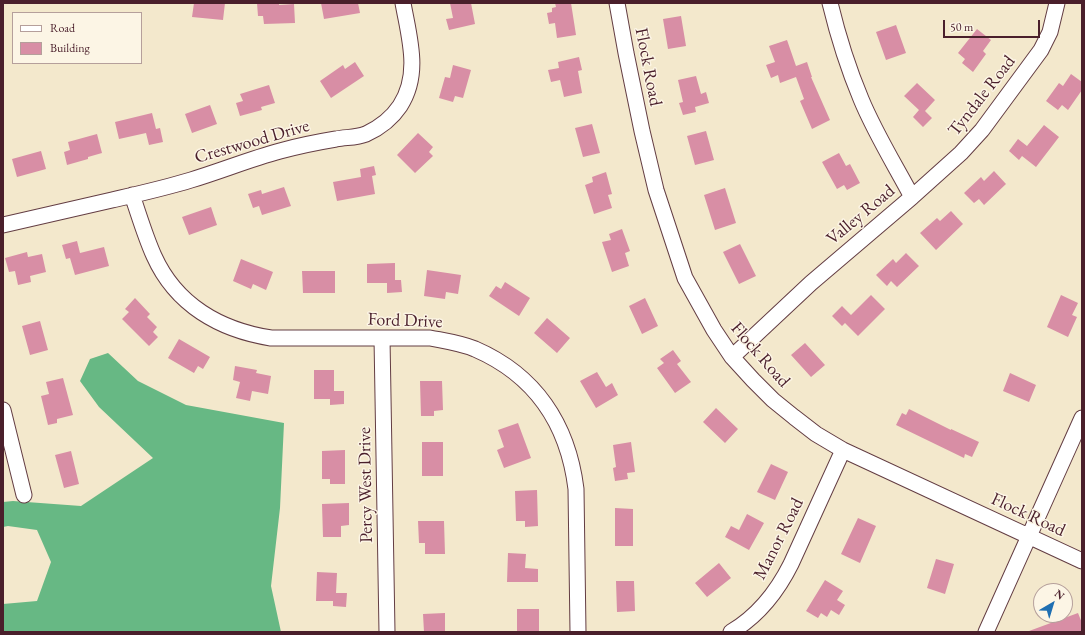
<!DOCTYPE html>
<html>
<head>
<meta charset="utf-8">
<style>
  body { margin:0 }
  #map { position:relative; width:1085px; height:635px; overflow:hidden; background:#f3e8cc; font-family:"EB Garamond",serif }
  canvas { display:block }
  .frame { position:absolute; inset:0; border:4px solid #4a1f2b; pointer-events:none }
  .legend { position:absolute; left:12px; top:12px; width:130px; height:52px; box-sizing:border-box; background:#fcf5e5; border:1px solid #b59f9b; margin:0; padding:5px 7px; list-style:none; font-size:12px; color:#4a1f2b }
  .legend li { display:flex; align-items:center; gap:8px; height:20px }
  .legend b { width:20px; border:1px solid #b59f9b }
  .north { position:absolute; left:1033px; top:583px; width:40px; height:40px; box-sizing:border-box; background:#fcf5e5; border:1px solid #b59f9b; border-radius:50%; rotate:38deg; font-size:11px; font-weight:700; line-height:16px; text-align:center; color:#4a1f2b }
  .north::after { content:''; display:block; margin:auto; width:14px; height:18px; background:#1f6fb2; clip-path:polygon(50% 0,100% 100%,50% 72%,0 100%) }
  .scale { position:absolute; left:943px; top:20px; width:97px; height:18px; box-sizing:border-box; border:2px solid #4a1f2b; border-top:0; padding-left:5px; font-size:12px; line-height:14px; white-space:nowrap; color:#4a1f2b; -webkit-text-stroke:3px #fcf5e5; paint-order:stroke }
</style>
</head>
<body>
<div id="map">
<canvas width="1085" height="635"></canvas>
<div class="frame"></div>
<ul class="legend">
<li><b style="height:5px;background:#fff"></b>Road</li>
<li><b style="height:11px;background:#d88ea5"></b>Building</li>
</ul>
<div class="north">N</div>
<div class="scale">50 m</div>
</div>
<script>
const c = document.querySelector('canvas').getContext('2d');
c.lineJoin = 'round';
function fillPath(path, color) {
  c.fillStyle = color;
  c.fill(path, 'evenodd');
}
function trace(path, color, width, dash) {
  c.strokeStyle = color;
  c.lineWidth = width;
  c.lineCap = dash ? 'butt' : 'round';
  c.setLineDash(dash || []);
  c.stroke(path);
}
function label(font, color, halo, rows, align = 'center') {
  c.font = font + ' "EB Garamond",serif';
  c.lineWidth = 3;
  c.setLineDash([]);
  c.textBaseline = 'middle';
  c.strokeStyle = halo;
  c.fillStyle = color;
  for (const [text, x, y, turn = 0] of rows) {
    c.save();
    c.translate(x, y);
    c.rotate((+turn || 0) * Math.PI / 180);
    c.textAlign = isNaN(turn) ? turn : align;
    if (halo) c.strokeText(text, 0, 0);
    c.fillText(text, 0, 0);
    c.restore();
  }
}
fillPath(new Path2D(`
  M 108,353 L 138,381 L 186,405 L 284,423 L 280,508 L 271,586 L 281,632 L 3,632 L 3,604 L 37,601 L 51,562 L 37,530 L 8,526 L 3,527 L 3,502 L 13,501 L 81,506 L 153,458 L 99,407 L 80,381 L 90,359 Z`), '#67b884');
fillPath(new Path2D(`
  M 194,3 L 225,3 L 223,20 L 192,17 Z
  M 257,3 L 279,3 L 279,5 L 294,4 L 295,23 L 264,24 L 263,16 L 258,16 Z
  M 321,3 L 358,3 L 360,13 L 324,19 Z
  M 450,3 L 471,3 L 475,24 L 449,30 L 446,19 L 453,18 Z
  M 555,3 L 571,3 L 576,35 L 557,38 L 555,23 L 549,24 L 547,13 L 552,12 L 552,8 L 556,7 Z
  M 681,16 L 686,46 L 668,49 L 663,19 Z
  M 896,25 L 906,53 L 886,60 L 876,32 Z
  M 977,29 L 991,40 L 983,51 L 986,54 L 973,72 L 962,63 L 965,59 L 958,53 Z
  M 787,40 L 796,66 L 807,62 L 812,77 L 811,77 L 830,120 L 812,129 L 800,101 L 804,99 L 796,77 L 780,83 L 778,75 L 771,78 L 766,65 L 775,62 L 769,46 Z
  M 579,57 L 582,70 L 578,71 L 582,93 L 564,97 L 560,80 L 551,82 L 548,70 L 559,68 L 558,62 Z
  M 355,62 L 364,76 L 331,98 L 320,81 L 343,65 L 345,69 Z
  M 453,65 L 471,70 L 463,98 L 455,96 L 453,102 L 439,98 L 445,77 L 450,78 Z
  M 1071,74 L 1082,82 L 1082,90 L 1068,110 L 1062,105 L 1058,110 L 1046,101 L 1059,83 L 1063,86 Z
  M 696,76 L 701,94 L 706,92 L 709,103 L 695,107 L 696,112 L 683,115 L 679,103 L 683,102 L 678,80 Z
  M 917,83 L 935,100 L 925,111 L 932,118 L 923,127 L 913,117 L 919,110 L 904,96 Z
  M 269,85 L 275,103 L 261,107 L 262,110 L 240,116 L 236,103 L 243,101 L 240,94 Z
  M 210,105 L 217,124 L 192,133 L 185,114 Z
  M 152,113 L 156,129 L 160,128 L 163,142 L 149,145 L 146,133 L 119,139 L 115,122 Z
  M 592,124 L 600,153 L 583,157 L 575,128 Z
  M 1044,125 L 1059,137 L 1036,167 L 1022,156 L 1019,160 L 1009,151 L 1018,139 L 1027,146 Z
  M 706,131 L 714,160 L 695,165 L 687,136 Z
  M 418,133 L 433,147 L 429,152 L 433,156 L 415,173 L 397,155 Z
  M 97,134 L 102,153 L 88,157 L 88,159 L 67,165 L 64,152 L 70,150 L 68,142 Z
  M 41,151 L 46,169 L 17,177 L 12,159 Z
  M 839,153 L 846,166 L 850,164 L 860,183 L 847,190 L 844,185 L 837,189 L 822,162 Z
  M 374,166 L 376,175 L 372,176 L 375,194 L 337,201 L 333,182 L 361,177 L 360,169 Z
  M 994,171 L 1006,184 L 984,205 L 979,199 L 974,203 L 964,193 L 981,177 L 984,181 Z
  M 606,172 L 612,194 L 608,195 L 612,208 L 594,214 L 585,185 L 593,182 L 592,177 Z
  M 284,187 L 291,206 L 262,215 L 259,206 L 253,208 L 248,194 L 261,190 L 262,194 Z
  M 725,188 L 736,223 L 715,230 L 704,195 Z
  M 211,207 L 217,225 L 189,235 L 182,217 Z
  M 951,211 L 963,224 L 936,250 L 920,233 L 937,218 L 940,221 Z
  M 622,229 L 630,251 L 625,253 L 629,266 L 612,272 L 602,242 L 611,240 L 609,234 Z
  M 77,241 L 80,253 L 104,247 L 109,266 L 75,275 L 70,258 L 66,259 L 62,245 Z
  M 740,244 L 756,276 L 739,284 L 723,252 Z
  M 27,252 L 28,257 L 42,254 L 46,272 L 30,276 L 31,282 L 18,285 L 15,271 L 9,272 L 5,258 Z
  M 906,253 L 919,266 L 897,287 L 891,281 L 887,286 L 876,275 L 893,259 L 896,263 Z
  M 241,259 L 273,272 L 266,290 L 253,284 L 251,289 L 233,281 Z
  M 395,263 L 395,280 L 401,280 L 402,292 L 387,293 L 387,283 L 367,283 L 367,264 Z
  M 427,270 L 461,275 L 458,294 L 446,292 L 445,299 L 424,296 Z
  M 302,271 L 335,271 L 335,293 L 303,293 Z
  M 505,282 L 530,298 L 519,316 L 489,296 L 496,286 L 501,289 Z
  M 871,295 L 885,309 L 858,336 L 845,323 L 842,326 L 832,316 L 842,306 L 851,315 Z
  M 1061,295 L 1078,303 L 1072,315 L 1077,317 L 1068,337 L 1047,327 Z
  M 135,298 L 150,314 L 147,317 L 157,327 L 153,332 L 158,337 L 149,346 L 122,319 L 129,312 L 125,309 Z
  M 645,298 L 658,326 L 642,334 L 629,306 Z
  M 547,318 L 570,338 L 557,353 L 534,333 Z
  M 40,321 L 48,350 L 30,355 L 22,326 Z
  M 179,339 L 210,357 L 203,369 L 198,366 L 194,373 L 168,358 Z
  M 805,343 L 825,365 L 811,377 L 791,355 Z
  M 673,350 L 681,361 L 677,364 L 691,382 L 675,393 L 657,368 L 664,363 L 660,359 Z
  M 235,366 L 257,370 L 256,373 L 271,376 L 268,394 L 252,391 L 250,401 L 236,398 L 240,382 L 233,380 Z
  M 314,370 L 334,370 L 334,391 L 344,391 L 344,404 L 330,405 L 330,399 L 314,399 Z
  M 597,372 L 606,387 L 612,383 L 618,395 L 596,408 L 580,381 Z
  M 1010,373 L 1036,385 L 1029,402 L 1003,391 Z
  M 63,378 L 73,415 L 57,419 L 57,423 L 48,425 L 41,396 L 49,394 L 46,382 Z
  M 420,381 L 442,381 L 443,410 L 434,411 L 434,416 L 421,416 Z
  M 716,408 L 738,429 L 725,443 L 703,422 Z
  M 909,409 L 951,430 L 951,429 L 979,442 L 972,457 L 965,454 L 964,458 L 896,425 L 902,413 L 906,415 Z
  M 518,423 L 531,458 L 504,468 L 497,450 L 504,447 L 498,430 Z
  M 422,442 L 443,442 L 443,476 L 422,476 Z
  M 631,442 L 635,472 L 627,473 L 628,479 L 615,481 L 613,468 L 616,467 L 613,445 Z
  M 345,450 L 345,484 L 330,484 L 330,479 L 322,479 L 322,451 Z
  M 71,451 L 79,484 L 64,488 L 55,455 Z
  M 771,464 L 788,472 L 775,500 L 757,492 Z
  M 537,490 L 538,526 L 525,527 L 525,521 L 516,521 L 515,491 Z
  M 349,503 L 349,525 L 341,526 L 341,537 L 323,537 L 322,504 Z
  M 615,508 L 633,509 L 633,546 L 615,546 Z
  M 747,514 L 764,523 L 749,550 L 725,537 L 731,526 L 739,530 Z
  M 858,518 L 876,526 L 860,563 L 841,554 Z
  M 418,521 L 444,521 L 445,554 L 425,554 L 425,543 L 419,543 Z
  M 508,553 L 526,554 L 525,568 L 538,569 L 538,582 L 507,582 Z
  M 936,559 L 954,564 L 945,594 L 927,588 Z
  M 719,563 L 731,578 L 707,597 L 695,583 Z
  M 317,572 L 337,573 L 336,593 L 347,593 L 346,607 L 333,606 L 333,601 L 316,601 Z
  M 825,580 L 843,591 L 837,600 L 845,605 L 839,615 L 831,610 L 827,617 L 821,613 L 818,618 L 806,611 Z
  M 616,581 L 634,581 L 635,611 L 617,612 Z
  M 517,609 L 539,609 L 539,632 L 517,632 Z
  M 445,613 L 445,632 L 424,632 L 423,614 Z
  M 1078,613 L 1082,623 L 1082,632 L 1029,632 L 1029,631 Z`), '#d88ea5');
const minor = new Path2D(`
  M 617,3 L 626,53 L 642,131 L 656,190 L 685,278 L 714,330 L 732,357 L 753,380 L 773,400 L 794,417 L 816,434 L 843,450 L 1082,561
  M 830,3 C 838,36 848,68 861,99 C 875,133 895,165 912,197
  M 132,195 C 139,215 145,236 154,256 C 176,305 220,330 271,338 L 430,338 C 445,341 460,343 475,349 C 535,375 568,424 576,489 L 578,632
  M 3,225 C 39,217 76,208 112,200 C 138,194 165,188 191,180 C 221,171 250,159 280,151 C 298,146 318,142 336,139 C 346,137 356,138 366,134 C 379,128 392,118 400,106 C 421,74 409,37 403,3
  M 382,338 L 387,632
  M 732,357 L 811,283 L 912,197 L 961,153 L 982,130 L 1041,50 L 1050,32 L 1057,3
  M 3,410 L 24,495
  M 731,632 C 758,616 777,592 791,564 L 843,450
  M 986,632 L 1082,418`);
trace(minor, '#633d43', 17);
trace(minor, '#fff', 15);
label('18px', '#4a1f2b', '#fcf5e5', [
  ["Flock Road",648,67,79],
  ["Tyndale Road",982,96,-52],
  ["Crestwood Drive",252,142,-16],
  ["Valley Road",861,215,-40],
  ["Ford Drive",405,321,2],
  ["Flock Road",760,355,49],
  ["Percy West Drive",366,485,-91],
  ["Flock Road",1028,515,25],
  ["Manor Road",779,539,-63]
]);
</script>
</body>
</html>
